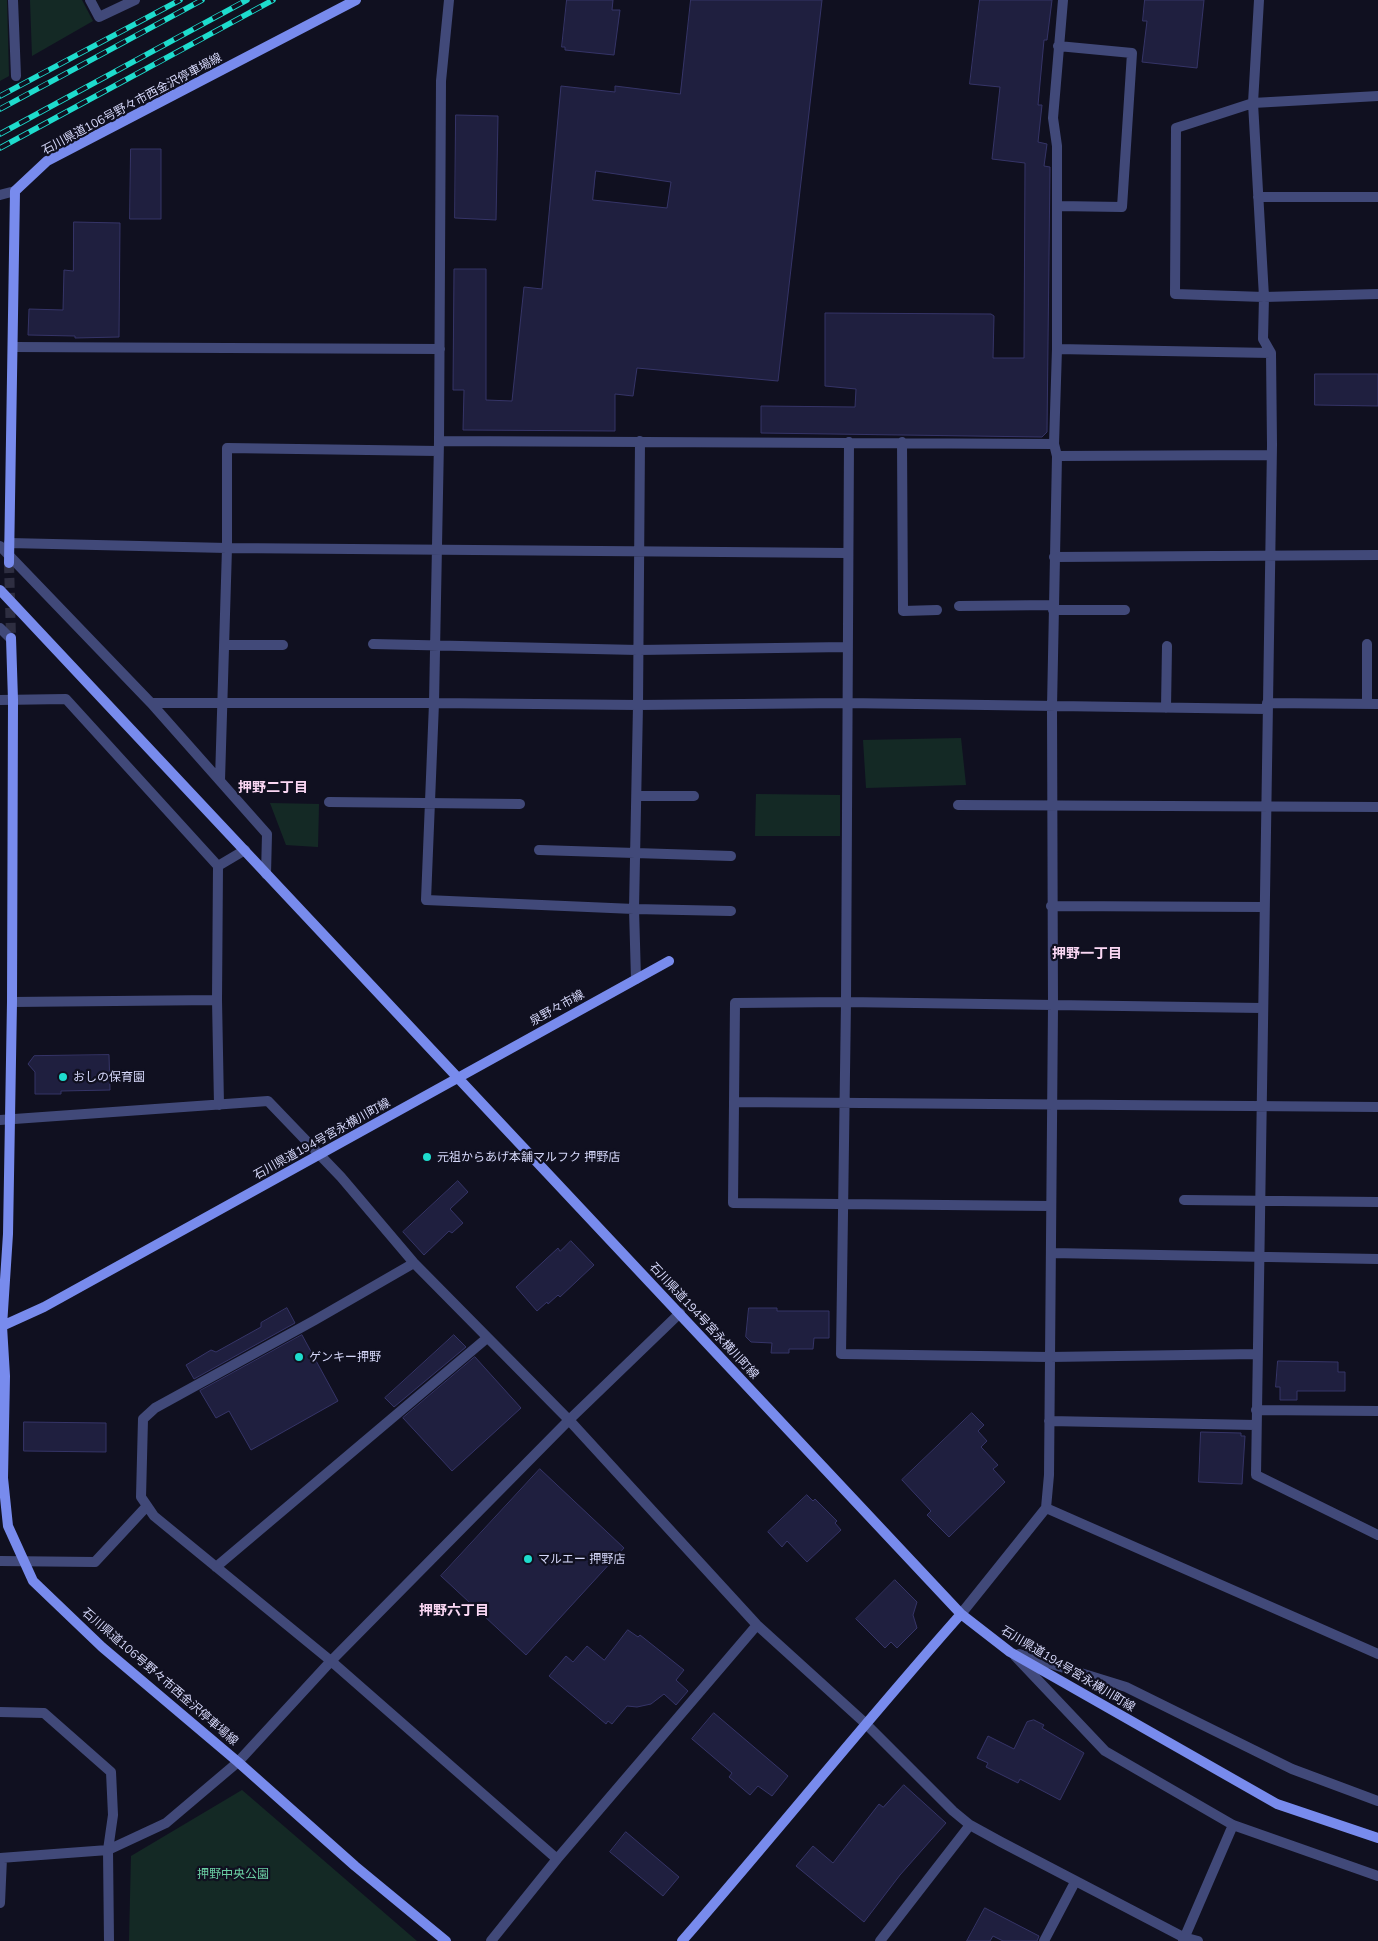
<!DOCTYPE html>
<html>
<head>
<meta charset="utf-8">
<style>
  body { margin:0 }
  canvas { display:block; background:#101020 }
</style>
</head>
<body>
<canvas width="1378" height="1941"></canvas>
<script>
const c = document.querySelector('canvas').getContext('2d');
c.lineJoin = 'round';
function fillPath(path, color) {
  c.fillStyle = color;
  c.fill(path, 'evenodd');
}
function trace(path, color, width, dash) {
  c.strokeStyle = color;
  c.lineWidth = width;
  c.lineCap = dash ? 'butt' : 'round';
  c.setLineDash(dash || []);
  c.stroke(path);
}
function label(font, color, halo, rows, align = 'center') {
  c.font = font + ' Mulish,"Noto Sans JP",sans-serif';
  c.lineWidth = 4.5;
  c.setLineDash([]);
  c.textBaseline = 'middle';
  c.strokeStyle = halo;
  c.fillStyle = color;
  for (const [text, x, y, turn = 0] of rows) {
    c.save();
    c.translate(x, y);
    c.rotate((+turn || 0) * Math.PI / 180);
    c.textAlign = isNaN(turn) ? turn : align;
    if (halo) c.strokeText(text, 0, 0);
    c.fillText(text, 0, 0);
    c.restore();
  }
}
fillPath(new Path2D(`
  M 0,0 L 7,0 L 9,76 L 0,81 Z
  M 30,0 L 82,0 L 93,21 L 32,56 Z
  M 961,738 L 966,785 L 866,788 L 863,740 Z
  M 756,794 L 840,795 L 840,836 L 755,836 Z
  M 270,803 L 319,804 L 318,847 L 286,845 Z
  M 242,1790 L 417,1941 L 129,1941 L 131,1856 Z`), '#142925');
const building = new Path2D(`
  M 567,0 L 613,0 L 612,10 L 620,10 L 614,55 L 565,50 L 565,47 L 562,47 Z
  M 691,0 L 822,0 L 778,381 L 637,368 L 633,396 L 615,394 L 615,431 L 463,430 L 464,390 L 453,390 L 454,269 L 486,269 L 486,400 L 512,401 L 524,287 L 542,289 L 561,86 L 615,92 L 615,86 L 680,94 ZM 596,171 L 671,182 L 667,208 L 593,200 Z
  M 980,0 L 1052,0 L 1047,40 L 1044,40 L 1038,105 L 1042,105 L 1038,142 L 1047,144 L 1044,166 L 1050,167 L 1047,432 L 1042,437 L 761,433 L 761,406 L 855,407 L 856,389 L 825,386 L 825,313 L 991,314 L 994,316 L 993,358 L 1024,358 L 1025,163 L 992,159 L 1000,87 L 970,84 Z
  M 1145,0 L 1204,0 L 1197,68 L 1142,62 L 1147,21 L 1143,21 Z
  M 456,115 L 498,116 L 496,220 L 455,218 Z
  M 131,149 L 161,149 L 161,219 L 130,219 Z
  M 74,222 L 120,223 L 119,337 L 75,338 L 75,336 L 28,335 L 29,309 L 63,310 L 64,270 L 73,271 Z
  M 1315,374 L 1378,374 L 1378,406 L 1315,405 Z
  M 109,1055 L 110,1090 L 61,1091 L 61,1094 L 35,1094 L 35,1072 L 28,1064 L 34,1056 Z
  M 458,1181 L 468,1192 L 450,1209 L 463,1223 L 452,1233 L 449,1231 L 424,1255 L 403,1232 Z
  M 571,1241 L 594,1265 L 560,1297 L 558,1295 L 548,1304 L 547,1302 L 537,1311 L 516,1287 L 558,1248 L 560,1251 Z
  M 287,1308 L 295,1323 L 194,1379 L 186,1365 L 211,1350 L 216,1352 L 261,1327 L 261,1323 Z
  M 749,1308 L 777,1308 L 777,1311 L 829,1311 L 829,1338 L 814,1338 L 813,1349 L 789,1349 L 789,1353 L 771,1353 L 772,1343 L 751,1342 L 746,1337 Z
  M 302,1335 L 338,1401 L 251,1450 L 229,1411 L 216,1418 L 200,1391 Z
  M 454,1335 L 466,1347 L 394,1407 L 385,1398 Z
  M 475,1357 L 521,1408 L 452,1471 L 403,1418 Z
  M 1278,1361 L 1338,1362 L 1338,1372 L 1345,1372 L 1345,1391 L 1297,1391 L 1297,1400 L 1280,1400 L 1280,1387 L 1276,1387 Z
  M 972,1413 L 984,1425 L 978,1431 L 987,1441 L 981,1447 L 998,1465 L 993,1469 L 1005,1482 L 949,1537 L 927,1515 L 931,1511 L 902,1480 Z
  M 24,1422 L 106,1423 L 106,1452 L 24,1451 Z
  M 1201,1432 L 1241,1433 L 1241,1436 L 1245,1436 L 1242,1484 L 1199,1482 Z
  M 540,1469 L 624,1548 L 526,1655 L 441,1576 Z
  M 807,1495 L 813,1501 L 815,1499 L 837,1521 L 835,1523 L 841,1530 L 807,1562 L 787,1541 L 782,1547 L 768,1532 Z
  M 895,1580 L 917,1602 L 913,1615 L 917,1628 L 897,1648 L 891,1642 L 885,1648 L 856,1619 Z
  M 628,1630 L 638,1637 L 640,1635 L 684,1670 L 676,1680 L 688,1691 L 676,1705 L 664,1694 L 651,1704 L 637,1707 L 627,1706 L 612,1724 L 608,1721 L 606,1724 L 549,1676 L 566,1656 L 573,1662 L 587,1646 L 604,1660 Z
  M 714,1713 L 788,1776 L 772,1796 L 758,1786 L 750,1795 L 729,1777 L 732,1773 L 692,1739 Z
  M 1034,1720 L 1044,1725 L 1042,1728 L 1084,1753 L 1060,1800 L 1020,1779 L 1018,1783 L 986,1767 L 988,1763 L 977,1758 L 988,1736 L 1014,1749 L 1027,1722 Z
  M 904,1785 L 946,1823 L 900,1875 L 864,1922 L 796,1866 L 813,1846 L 833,1863 L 879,1804 L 883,1807 Z
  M 626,1832 L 679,1877 L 663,1896 L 610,1852 Z
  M 985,1908 L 1039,1936 L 1037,1941 L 1003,1941 L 993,1936 L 990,1941 L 967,1941 Z`);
fillPath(building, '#1f1f3f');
trace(building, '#353467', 1);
trace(new Path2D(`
  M 9,563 L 11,638`), '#2e2e41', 10, [10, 5]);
trace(new Path2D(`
  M 13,0 L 16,76
  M 90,0 L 99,17 L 135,0
  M 1259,0 L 1253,103 L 1264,297 L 1263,339 L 1271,353 L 1272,445 L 1256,1475 L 1378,1535
  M 1378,96 L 1253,103 L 1176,128 L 1175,294 L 1264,297 L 1378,294
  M 0,195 L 15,191
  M 1258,197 L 1378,197
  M 1058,206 L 1122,207 L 1132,53 L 1058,46
  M 14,347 L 440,349
  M 1057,349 L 1271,353
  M 439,441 L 441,81 L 449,0
  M 849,442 L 846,1002 L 841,1354 L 1049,1357 L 1257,1354
  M 902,442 L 903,611 L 937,610
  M 1057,456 L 1271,455
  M 9,543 L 227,548 L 227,448 L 438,451
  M 0,546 L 151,703
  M 1054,557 L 1378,555
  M 959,606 L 1053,605
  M 1053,610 L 1125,610
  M 0,628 L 11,639
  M 373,644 L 638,650 L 846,647
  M 224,645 L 283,645
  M 0,700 L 66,699 L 218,866 L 217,1000 L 12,1002
  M 1267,703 L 1378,704
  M 1367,704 L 1367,644
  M 1166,708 L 1167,646
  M 220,780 L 227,548 L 847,553
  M 637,796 L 694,796
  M 329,802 L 520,804
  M 958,805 L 1378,807
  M 539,850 L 731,856
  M 218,866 L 245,850
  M 266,874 L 267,834 L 151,703 L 434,703 L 439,441 L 1054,444
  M 1051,906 L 1263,907
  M 731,911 L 634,909 L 638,705 L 846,703 L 1267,709
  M 636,979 L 634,909 L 426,900 L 434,703 L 638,705 L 640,441
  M 217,1000 L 219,1105
  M 734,1102 L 1378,1107
  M 0,1120 L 268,1101 L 341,1177 L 414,1263 L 569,1420 L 757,1625 L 865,1723 L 953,1811 L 970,1825 L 1001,1842 L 1183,1937 L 1198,1941
  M 1184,1200 L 1378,1202
  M 1051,1206 L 733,1203 L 735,1003 L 846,1002 L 1262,1008
  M 1051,1253 L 1378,1259
  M 414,1263 L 315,1320 L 155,1408 L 143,1419 L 141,1497 L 154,1516 L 331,1661 L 557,1859 L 491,1941
  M 1256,1410 L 1378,1411
  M 1049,1421 L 1255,1425
  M 1046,1508 L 1378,1654
  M 0,1561 L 95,1562 L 147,1506
  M 216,1567 L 487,1338
  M 961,1614 L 1046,1508 L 1049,1475 L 1053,1006 L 1052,707 L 1057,456 L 1054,444 L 1057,349 L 1057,146 L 1053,118 L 1063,0
  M 1019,1654 L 1126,1687 L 1292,1769 L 1378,1801
  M 1015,1656 L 1105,1751 L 1233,1825 L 1378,1876
  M 0,1712 L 44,1713 L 111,1772 L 113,1815 L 108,1850 L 109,1941
  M 0,1858 L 108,1850 L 166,1823 L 238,1762 L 331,1661 L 569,1420 L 680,1313
  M 557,1859 L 757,1625
  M 0,1903 L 2,1858
  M 880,1941 L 970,1825
  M 1044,1941 L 1075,1882
  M 1183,1941 L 1233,1825`), '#414979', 10);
trace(new Path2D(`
  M 9,563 L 15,191 L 47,161 L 356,0
  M 0,590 L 961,1614 L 1010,1652 L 1277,1804 L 1378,1838
  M 11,638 L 13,700 L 12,1002 L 8,1234 L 2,1326 L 5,1376 L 3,1478 L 8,1526 L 33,1581 L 102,1647 L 238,1762 L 355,1866 L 446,1941
  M 0,1327 L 44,1307 L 669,961
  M 682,1941 C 776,1833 866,1721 961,1614`), '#788bed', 10);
const rail = new Path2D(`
  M 0,96 L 180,0
  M 0,109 L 202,0
  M 0,134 L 247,0
  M 0,148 L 273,0`);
trace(rail, '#1edccd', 5.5);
trace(rail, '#101020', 4, [11]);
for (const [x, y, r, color] of [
  [63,1077,5,"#1edccd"],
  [427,1157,5,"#1edccd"],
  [299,1357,5,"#1edccd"],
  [528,1559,5,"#1edccd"]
]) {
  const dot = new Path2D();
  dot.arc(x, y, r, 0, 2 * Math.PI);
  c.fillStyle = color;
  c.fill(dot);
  trace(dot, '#101020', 2);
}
label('12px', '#d5d7f9', '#101020', [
  ["石川県道106号野々市西金沢停車場線",132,104,-28],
  ["泉野々市線",557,1008,-29],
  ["石川県道194号宮永横川町線",322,1139,-29],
  ["石川県道194号宮永横川町線",704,1321,47],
  ["石川県道194号宮永横川町線",1068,1669,31],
  ["石川県道106号野々市西金沢停車場線",160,1677,41]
]);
label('12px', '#d5d7f9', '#101020', [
  ["おしの保育園",73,1077],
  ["元祖からあげ本舗マルフク 押野店",437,1157],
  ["ゲンキー押野",309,1357],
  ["マルエー 押野店",538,1559]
], 'left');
label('12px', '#6bcfa4', '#101020', [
  ["押野中央公園",233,1874]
]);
label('bold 14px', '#fad7f3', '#101020', [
  ["押野二丁目",273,788],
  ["押野一丁目",1087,954],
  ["押野六丁目",454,1611]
]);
</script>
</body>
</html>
